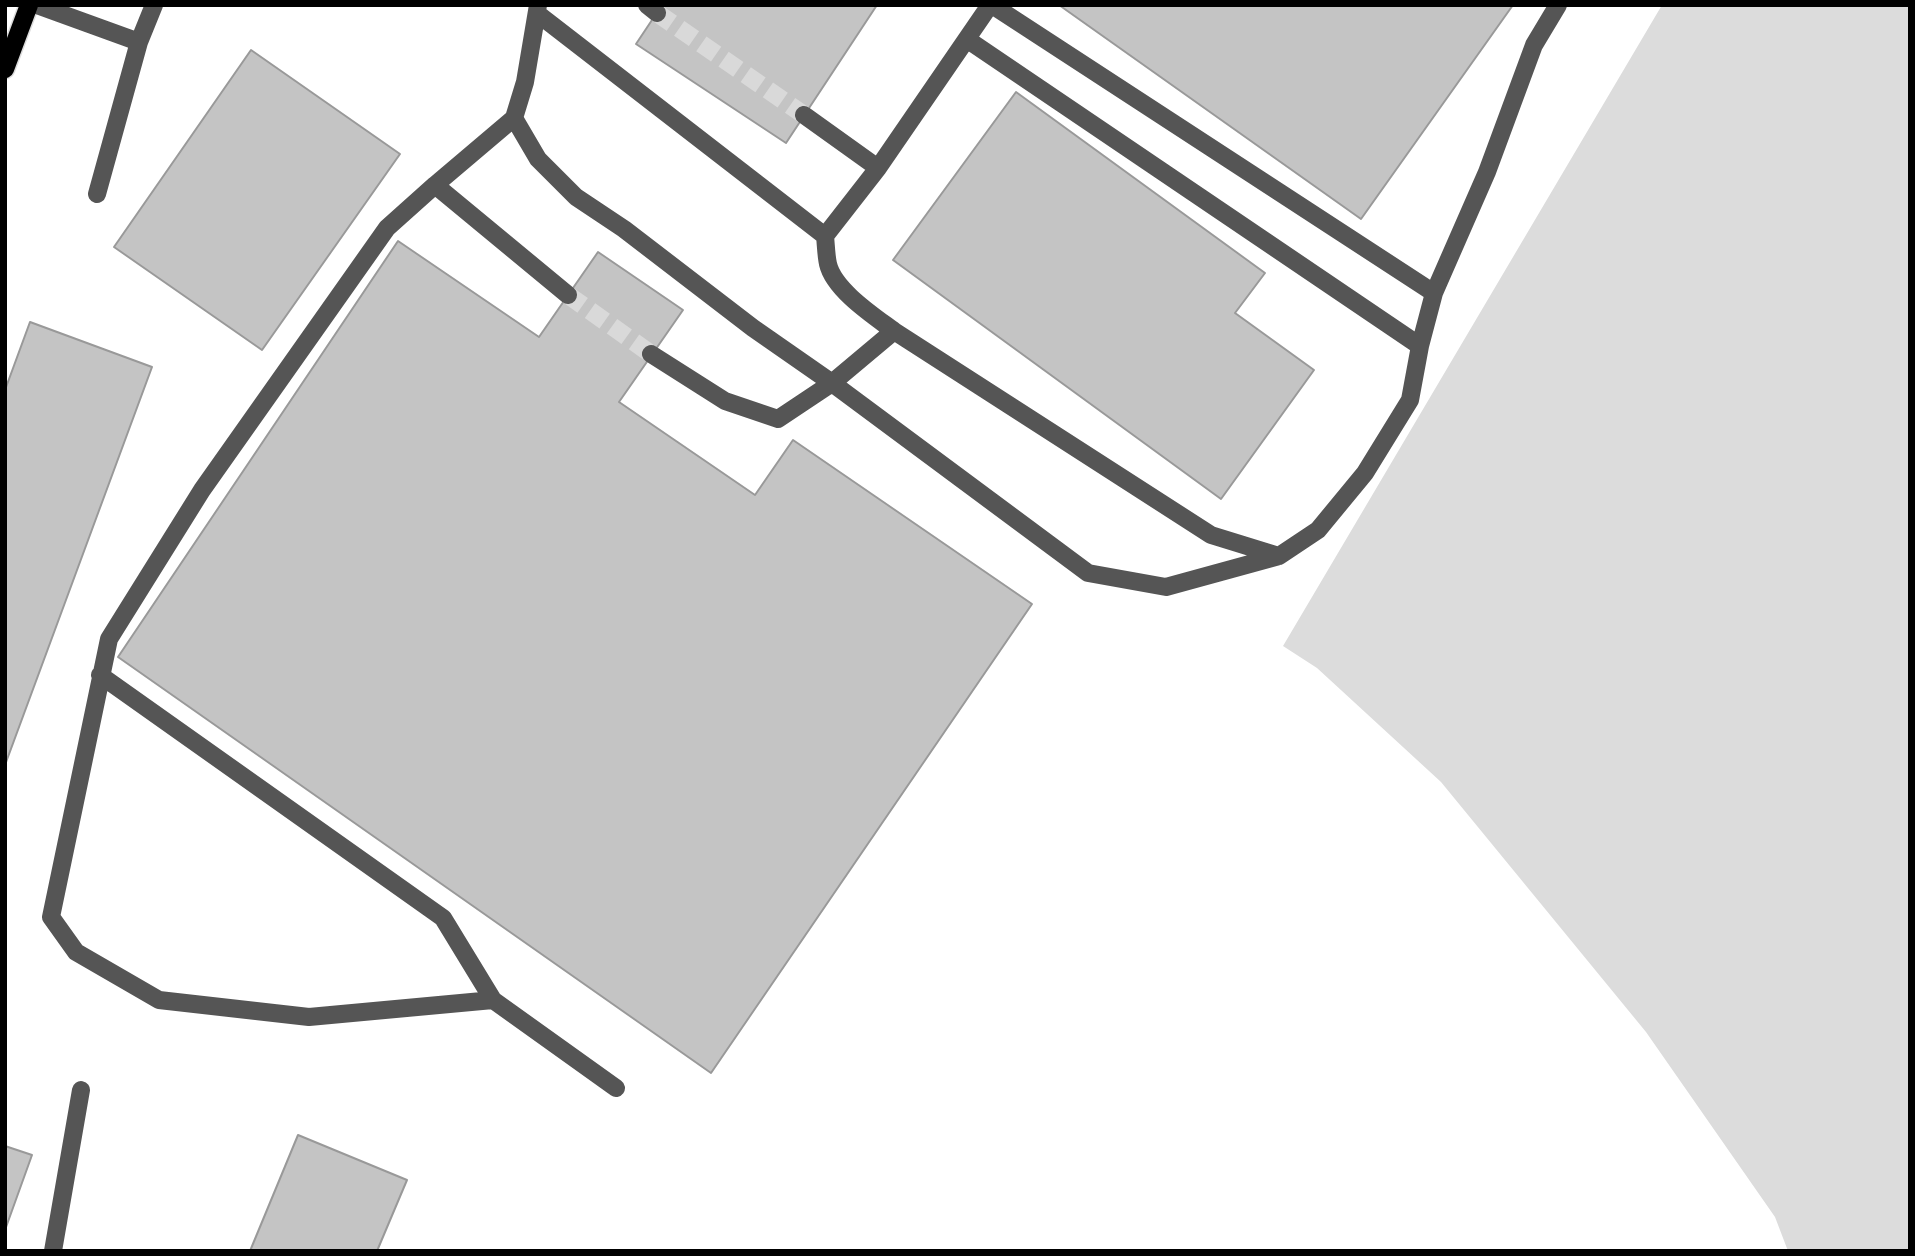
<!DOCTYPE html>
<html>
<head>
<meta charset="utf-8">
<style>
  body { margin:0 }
  #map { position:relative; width:1915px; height:1256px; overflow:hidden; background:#fff; font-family:"Public Sans",sans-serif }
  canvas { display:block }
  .frame { position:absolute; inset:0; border:7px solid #000; pointer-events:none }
</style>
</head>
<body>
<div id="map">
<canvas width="1915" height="1256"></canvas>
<div class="frame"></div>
</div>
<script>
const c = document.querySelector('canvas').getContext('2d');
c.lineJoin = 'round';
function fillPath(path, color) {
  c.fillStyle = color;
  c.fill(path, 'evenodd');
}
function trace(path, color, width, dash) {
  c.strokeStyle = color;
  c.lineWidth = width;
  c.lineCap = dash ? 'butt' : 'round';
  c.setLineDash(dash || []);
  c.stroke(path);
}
fillPath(new Path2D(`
  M 1662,5 L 1910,5 L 1910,1251 L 1788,1251 L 1775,1217 L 1646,1032 L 1441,782 L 1317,668 L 1283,646 Z`), '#dcdcdc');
const building = new Path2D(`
  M 662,5 L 877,5 L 786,143 L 636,44 Z
  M 1059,5 L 1513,5 L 1361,219 Z
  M 251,50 L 400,154 L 262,350 L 114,247 Z
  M 1016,92 L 1265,273 L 1235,313 L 1314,370 L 1221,499 L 893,260 Z
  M 398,241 L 539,337 L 598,252 L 683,310 L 619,402 L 755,495 L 793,440 L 1032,604 L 711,1073 L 118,657 Z
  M 30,322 L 152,367 L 5,765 L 5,390 Z
  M 298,1135 L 407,1180 L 377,1251 L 250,1251 Z
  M 5,1146 L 32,1155 L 5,1230 Z`);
fillPath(building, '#c4c4c4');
trace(building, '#999', 2);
trace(new Path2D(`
  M 657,13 L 804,115
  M 568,295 L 651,354`), '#d9d9d9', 18, [18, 9]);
const major = new Path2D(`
  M 5,69 L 29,5`);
trace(major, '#dbdbdb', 21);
trace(new Path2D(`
  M 37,5 L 139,42 L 154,5
  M 538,5 L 525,82 L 514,118 L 435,185 L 568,295
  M 647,5 L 657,13
  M 992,5 L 1434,293
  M 538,14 L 825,236 C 826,245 826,255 828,264 C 834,290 874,316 894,331 L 832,383 L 778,419 L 725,401 L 651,354
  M 968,40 L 1420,346
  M 804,115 L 878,168
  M 514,118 L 538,159 L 576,197 L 624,229 L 753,328 L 832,383 L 1088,573 L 1166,587 L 1279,556
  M 435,185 L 387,228 L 202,490 L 109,639 L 51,917 L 76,952 L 159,1000 L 309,1017 L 493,1000
  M 97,194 L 139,42
  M 825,236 L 878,168 L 990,5
  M 894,331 L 1211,535 L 1279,556 L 1318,530 L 1365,473 L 1410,400 L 1420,346 L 1434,293 L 1487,172 L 1534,45 L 1558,5
  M 100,675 L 443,918 L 493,1000 L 616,1088
  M 53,1251 L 81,1090`), '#555', 18);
trace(major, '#000', 18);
</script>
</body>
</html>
